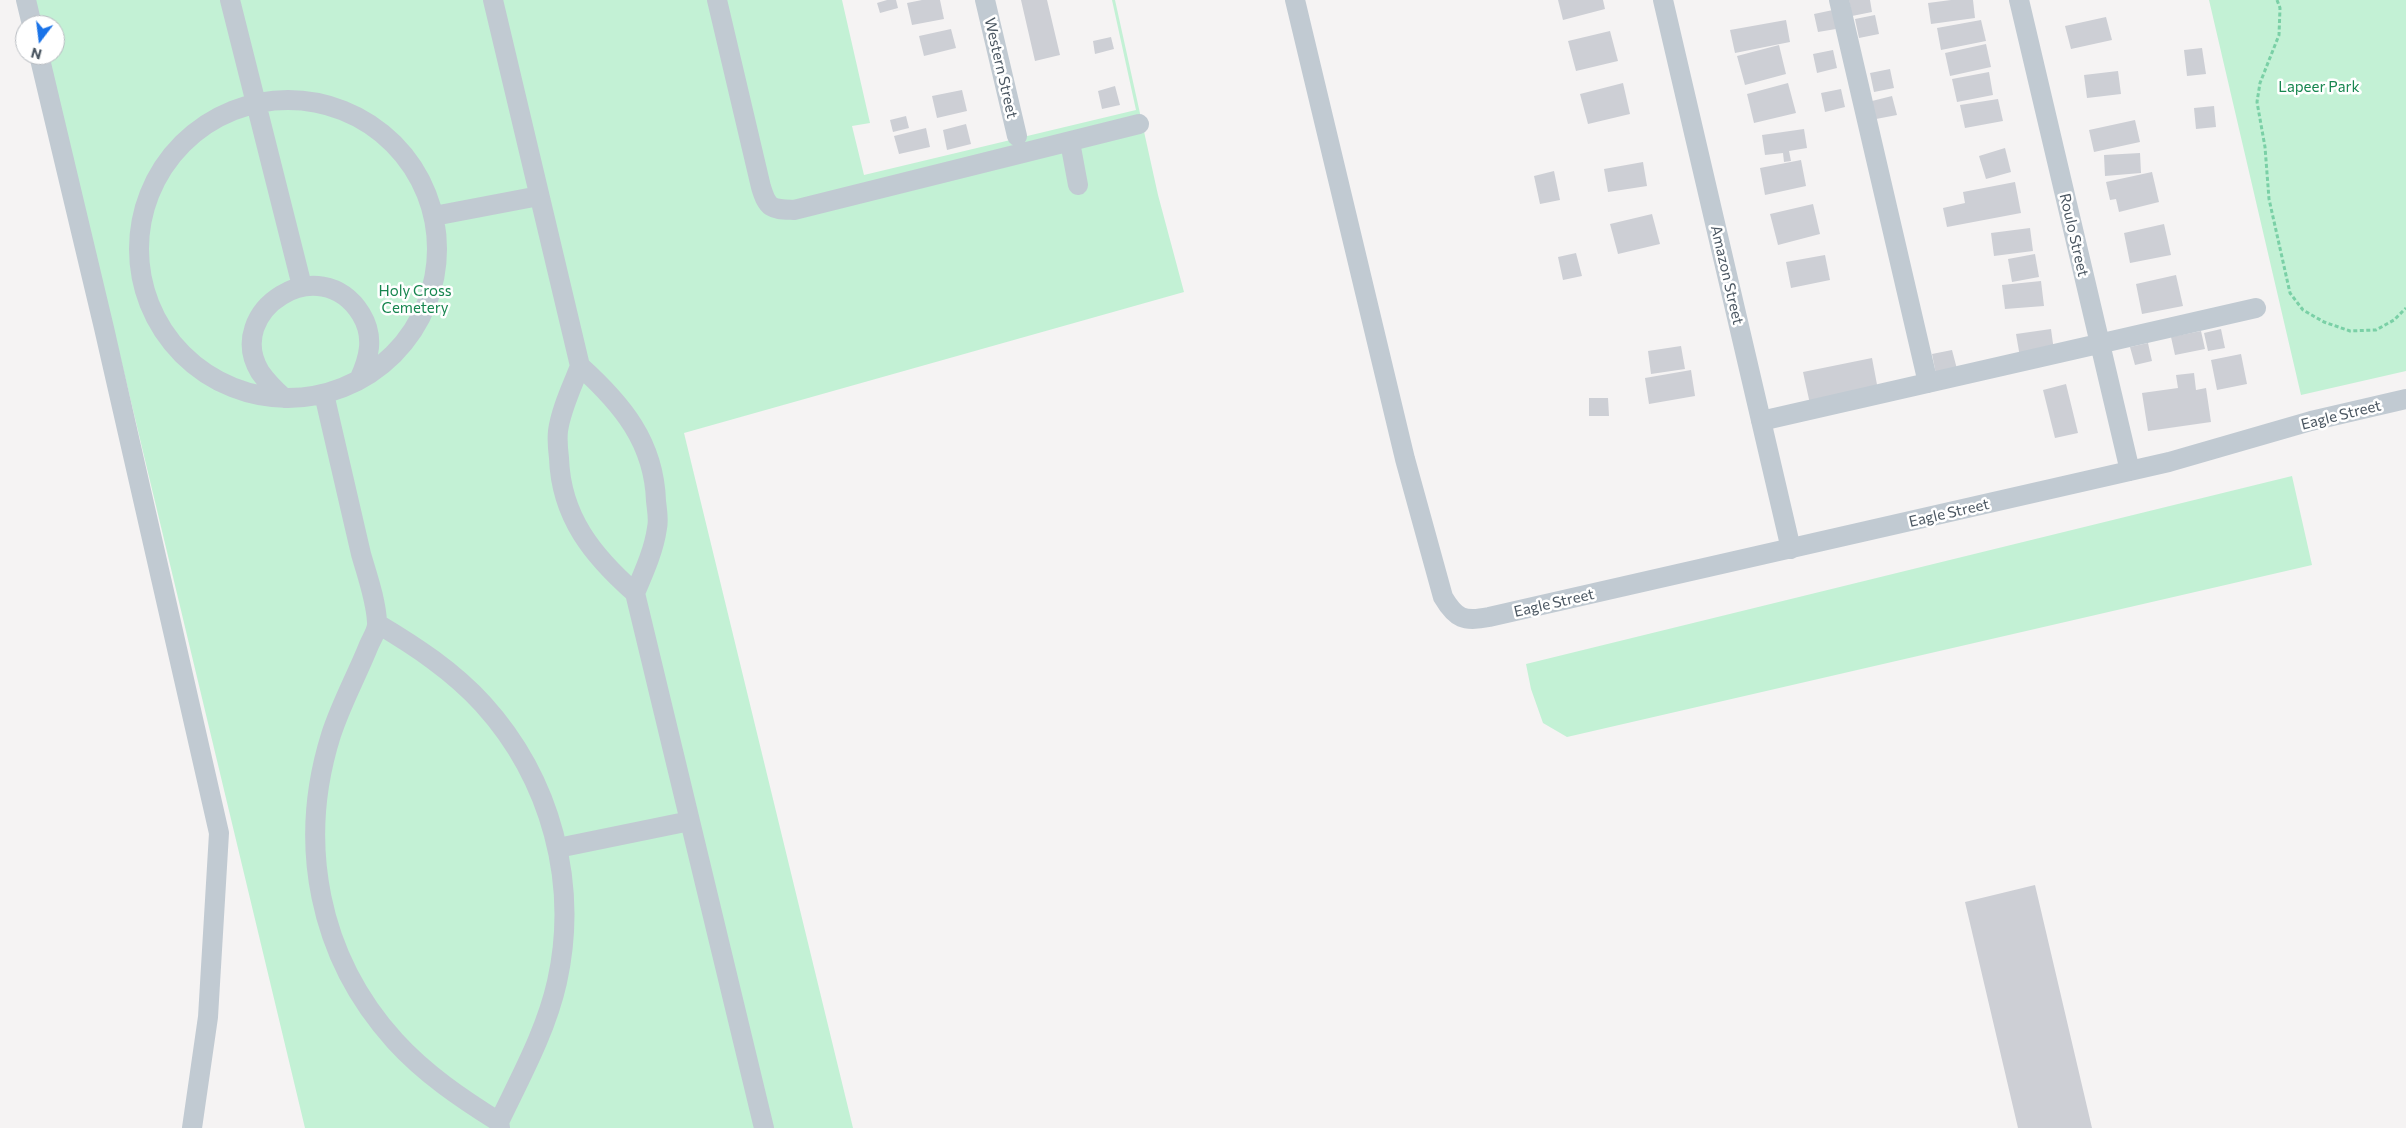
<!DOCTYPE html>
<html>
<head>
<meta charset="utf-8">
<style>
  body { margin:0 }
  #map { position:relative; width:2406px; height:1128px; overflow:hidden; background:#f5f3f3; font-family:Commissioner,sans-serif }
  canvas { display:block }
  .north { position:absolute; left:15px; top:15px; width:50px; height:50px; box-sizing:border-box; background:#fff; border:1px solid #b7bbc0; border-radius:50%; rotate:195deg; font-size:14px; font-weight:700; line-height:20px; text-align:center; color:#4a5661 }
  .north::after { content:''; display:block; margin:auto; width:18px; height:22px; background:#1a73e8; clip-path:polygon(50% 0,100% 100%,50% 72%,0 100%) }
</style>
</head>
<body>
<div id="map">
<canvas width="2406" height="1128"></canvas>
<div class="north">N</div>
</div>
<script>
const c = document.querySelector('canvas').getContext('2d');
c.lineJoin = 'round';
function fillPath(path, color) {
  c.fillStyle = color;
  c.fill(path, 'evenodd');
}
function trace(path, color, width, dash) {
  c.strokeStyle = color;
  c.lineWidth = width;
  c.lineCap = dash ? 'butt' : 'round';
  c.setLineDash(dash || []);
  c.stroke(path);
}
function label(font, color, halo, rows, align = 'center') {
  c.font = font + ' Commissioner,sans-serif';
  c.lineWidth = 5;
  c.setLineDash([]);
  c.textBaseline = 'middle';
  c.strokeStyle = halo;
  c.fillStyle = color;
  for (const [text, x, y, turn = 0] of rows) {
    c.save();
    c.translate(x, y);
    c.rotate((+turn || 0) * Math.PI / 180);
    c.textAlign = isNaN(turn) ? turn : align;
    if (halo) c.strokeText(text, 0, 0);
    c.fillText(text, 0, 0);
    c.restore();
  }
}
fillPath(new Path2D(`
  M 35,0 L 842,0 L 870,123 L 852,126 L 864,175 L 1136,110 L 1112,0 L 1115,0 L 1158,195 L 1184,292 L 684,433 L 853,1128 L 305,1128 L 48,55 L 55,55 L 55,25 L 41,25 Z
  M 2209,0 L 2406,0 L 2406,371 L 2301,395 Z
  M 2292,476 L 2312,565 L 1567,737 L 1543,723 L 1531,689 L 1526,664 Z`), '#c3f1d5');
fillPath(new Path2D(`
  M 887,0 L 896,0 L 898,8 L 880,13 L 877,3 Z
  M 922,0 L 940,0 L 944,19 L 912,25 L 907,3 Z
  M 1021,0 L 1047,0 L 1060,55 L 1035,61 Z
  M 1558,0 L 1603,0 L 1605,9 L 1563,20 Z
  M 1849,0 L 1870,0 L 1872,12 L 1852,16 Z
  M 1951,0 L 1973,0 L 1975,18 L 1931,24 L 1928,3 Z
  M 1833,10 L 1836,29 L 1818,32 L 1814,14 Z
  M 1875,15 L 1879,34 L 1859,38 L 1855,19 Z
  M 2106,17 L 2112,40 L 2071,49 L 2065,26 Z
  M 1786,20 L 1790,42 L 1735,53 L 1730,30 Z
  M 1981,20 L 1986,41 L 1941,50 L 1937,28 Z
  M 951,29 L 956,48 L 924,56 L 919,36 Z
  M 1610,31 L 1618,61 L 1576,71 L 1568,41 Z
  M 1111,37 L 1114,49 L 1095,54 L 1093,41 Z
  M 1986,44 L 1991,67 L 1950,76 L 1945,53 Z
  M 1779,45 L 1786,74 L 1745,85 L 1737,56 Z
  M 2202,48 L 2206,74 L 2187,76 L 2184,50 Z
  M 1833,50 L 1837,68 L 1817,73 L 1813,54 Z
  M 1890,69 L 1894,88 L 1874,92 L 1870,73 Z
  M 2118,71 L 2121,94 L 2087,98 L 2084,75 Z
  M 1989,72 L 1993,95 L 1957,102 L 1952,79 Z
  M 1623,83 L 1630,114 L 1588,124 L 1580,94 Z
  M 1788,83 L 1796,113 L 1754,123 L 1747,94 Z
  M 1115,86 L 1120,105 L 1102,109 L 1098,91 Z
  M 1841,89 L 1845,107 L 1825,112 L 1821,93 Z
  M 962,90 L 967,111 L 937,118 L 932,96 Z
  M 1892,96 L 1897,115 L 1876,119 L 1872,101 Z
  M 1998,99 L 2003,121 L 1965,128 L 1960,105 Z
  M 2214,106 L 2216,127 L 2196,129 L 2194,108 Z
  M 906,116 L 909,128 L 893,132 L 890,120 Z
  M 2135,120 L 2140,142 L 2094,152 L 2089,130 Z
  M 966,124 L 971,144 L 947,150 L 943,130 Z
  M 926,128 L 930,147 L 899,154 L 894,136 Z
  M 1804,129 L 1807,148 L 1789,151 L 1791,161 L 1784,162 L 1783,153 L 1765,155 L 1762,135 Z
  M 2005,148 L 2011,172 L 1986,179 L 1979,156 Z
  M 2140,153 L 2141,173 L 2105,176 L 2104,155 Z
  M 1801,160 L 1806,186 L 1765,195 L 1760,168 Z
  M 1643,162 L 1647,186 L 1608,192 L 1604,169 Z
  M 1554,171 L 1560,200 L 1540,204 L 1534,176 Z
  M 2152,172 L 2159,202 L 2119,212 L 2116,199 L 2110,200 L 2106,182 Z
  M 2015,182 L 2021,213 L 1947,227 L 1943,208 L 1965,203 L 1963,192 Z
  M 1813,204 L 1820,234 L 1778,245 L 1770,214 Z
  M 1652,214 L 1660,244 L 1618,254 L 1610,224 Z
  M 2164,224 L 2171,255 L 2130,263 L 2124,233 Z
  M 2030,228 L 2033,251 L 1994,256 L 1991,233 Z
  M 1576,253 L 1582,276 L 1563,280 L 1558,257 Z
  M 2035,254 L 2039,277 L 2012,282 L 2008,259 Z
  M 1825,255 L 1830,280 L 1791,288 L 1786,262 Z
  M 2176,275 L 2183,306 L 2142,314 L 2136,284 Z
  M 2041,281 L 2044,306 L 2005,309 L 2002,285 Z
  M 2051,329 L 2054,351 L 2020,357 L 2016,334 Z
  M 2221,329 L 2225,348 L 2208,351 L 2204,333 Z
  M 2201,331 L 2205,349 L 2175,355 L 2171,337 Z
  M 2148,343 L 2152,361 L 2135,365 L 2130,347 Z
  M 1681,346 L 1685,369 L 1651,374 L 1648,351 Z
  M 1952,350 L 1957,369 L 1936,374 L 1932,354 Z
  M 2241,354 L 2247,384 L 2217,390 L 2211,360 Z
  M 1872,358 L 1878,390 L 1810,404 L 1803,372 Z
  M 1691,370 L 1695,396 L 1649,404 L 1645,378 Z
  M 2194,373 L 2196,390 L 2206,388 L 2211,422 L 2148,431 L 2142,393 L 2178,388 L 2176,375 Z
  M 2066,384 L 2078,433 L 2055,438 L 2043,390 Z
  M 1589,398 L 1608,398 L 1609,416 L 1589,416 Z
  M 2035,885 L 2092,1128 L 2018,1128 L 1965,902 Z`), '#cdcfd5');
trace(new Path2D(`
  M 2277,0 L 2280,8 L 2279,35 L 2260,83 L 2257,102 L 2265,147 L 2269,199 L 2290,293 L 2303,310 L 2324,322 L 2350,331 L 2376,330 L 2394,320 L 2406,308`), '#7ad0a6', 3, [4, 2.5]);
trace(new Path2D(`
  M 26,0 L 32,25
  M 230,0 L 302,286
  M 493,0 L 580,366 C 572,387 561,409 558,431 C 557,440 558,450 559,458 C 561,517 593,556 635,593 L 764,1128
  M 717,0 L 761,187 C 768,210 772,209 794,210 L 1139,124
  M 985,0 L 1017,136
  M 1295,0 L 1405,459 L 1443,597 C 1456,619 1464,622 1489,617 L 2169,462 L 2311,421 L 2406,399
  M 1663,0 L 1791,549
  M 1839,0 L 1928,383
  M 2019,0 L 2130,471
  M 39,55 L 104,328 L 219,833 L 208,1017 L 192,1128
  M139 249a149 149 0 1 1 298 0a149 149 0 1 1-298 0Z
  M 1070,142 L 1078,185
  M 434,216 L 539,196
  M 580,366 C 622,404 654,442 656,501 C 657,510 659,520 657,528 C 654,550 644,572 635,593
  M 324,394 C 336,447 349,501 361,554 C 367,575 376,600 377,622 C 378,629 372,638 369,645 C 357,675 341,704 331,735 C 297,843 318,956 395,1041 C 425,1074 462,1099 499,1122
  M 284,398 C 275,390 267,382 260,372 C 223,311 320,248 361,314 C 375,337 369,358 359,380
  M 1761,421 L 2256,308
  M 378,624 C 415,646 453,671 483,704 C 551,779 579,883 557,982 C 546,1031 521,1076 499,1122 L 500,1128
  M 558,848 L 690,821`), '#c1cad2', 20);
label('15px', '#4a5661', '#fff', [
  ["Western Street",1001,68,77],
  ["Roulo Street",2074,235,77],
  ["Amazon Street",1727,275,77],
  ["Eagle Street",2341,415,-14],
  ["Eagle Street",1949,513,-13],
  ["Eagle Street",1554,603,-13]
]);
label('15px', '#17864f', '#fff', [
  ["Lapeer Park",2319,87],
  ["Holy Cross",415,291],
  ["Cemetery",415,308]
]);
</script>
</body>
</html>
